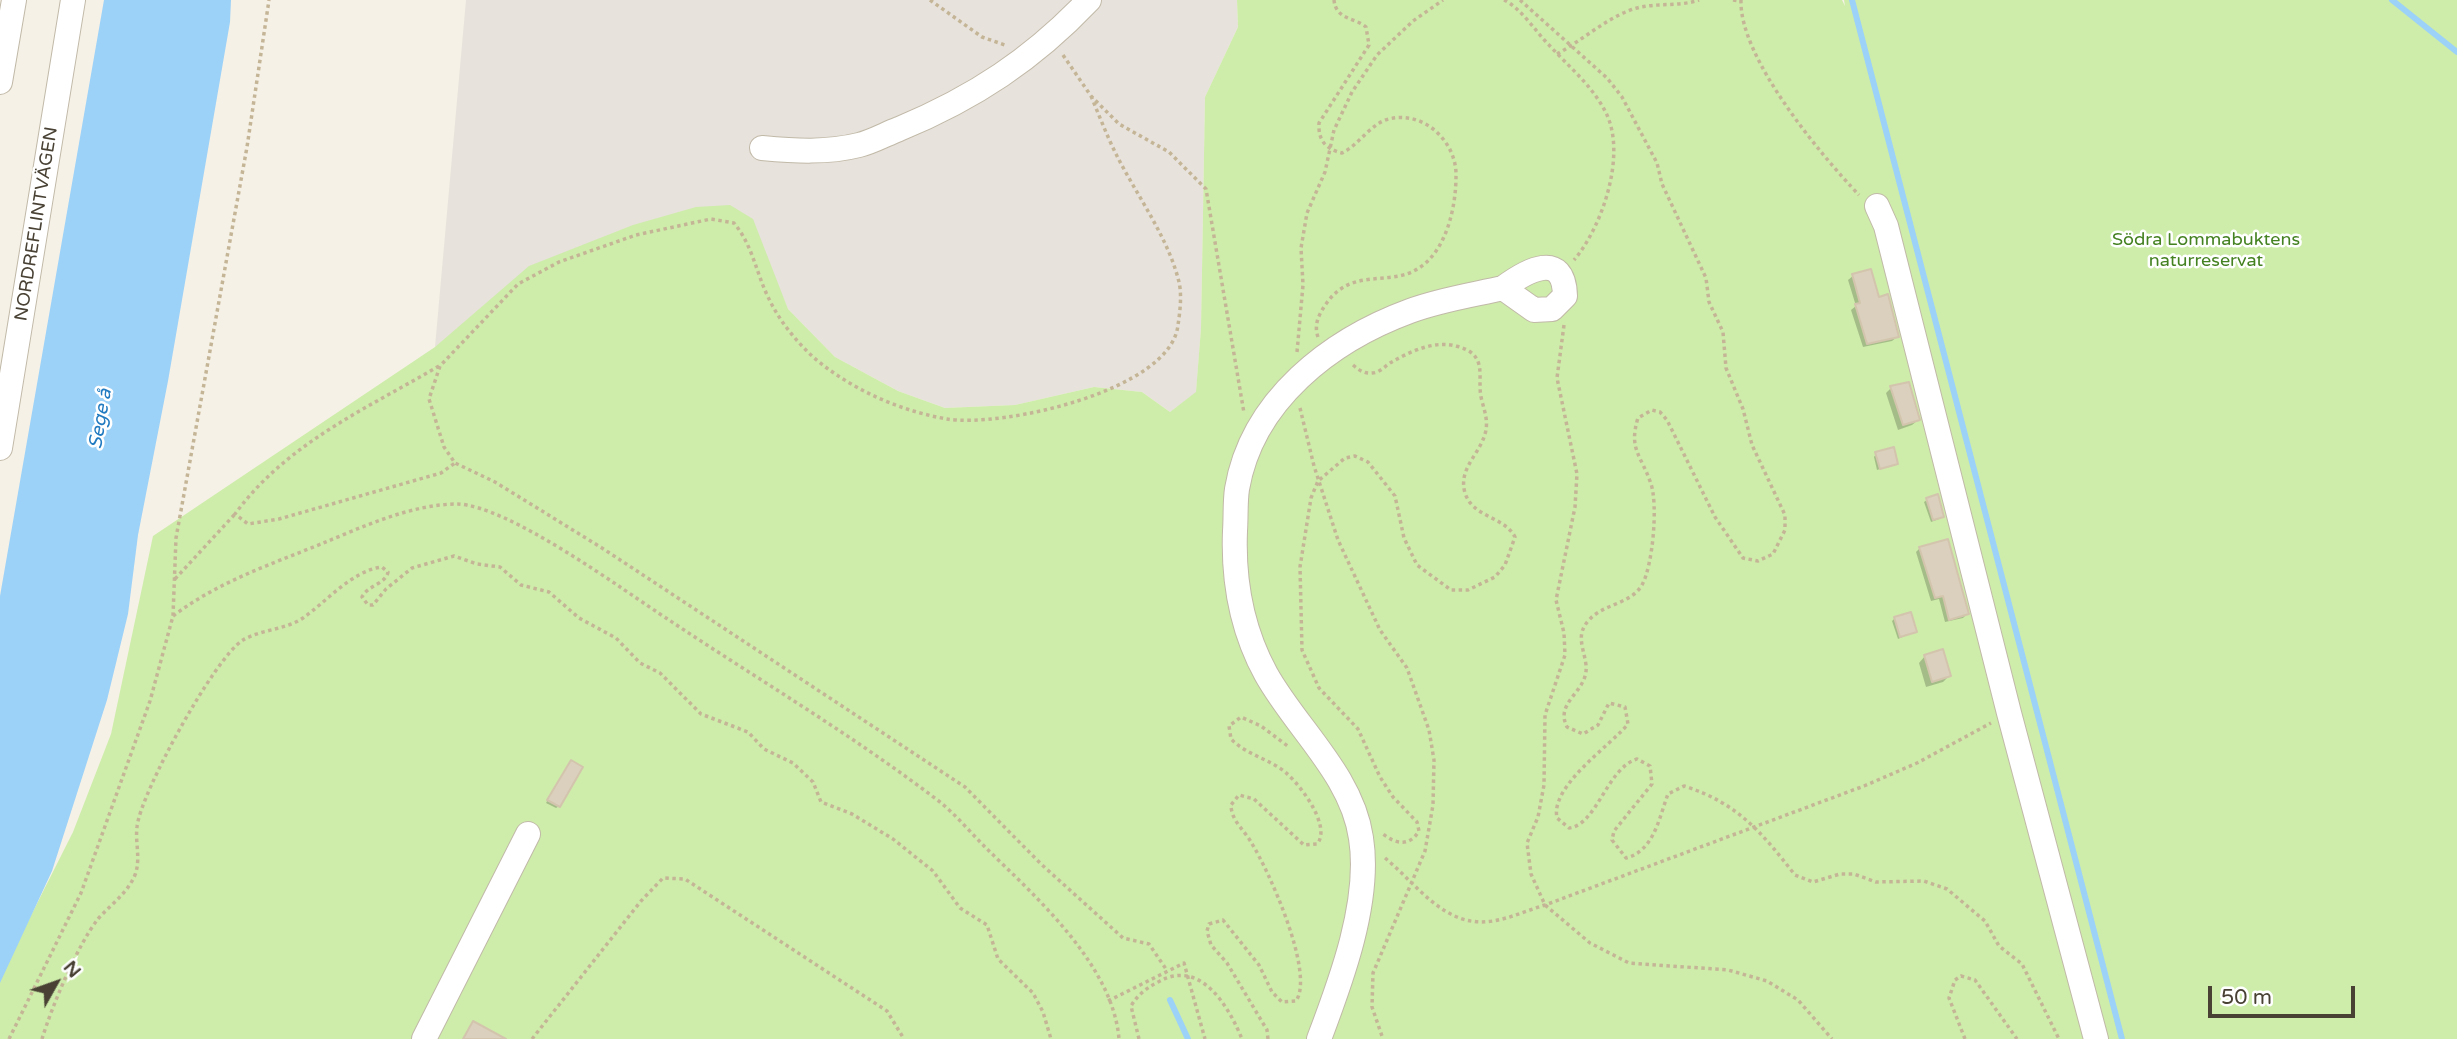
<!DOCTYPE html>
<html>
<head>
<meta charset="utf-8">
<style>
  body { margin:0 }
  #map { position:relative; width:2457px; height:1039px; overflow:hidden; background:#f5f1e6; font-family:"Varela Round",sans-serif }
  canvas { display:block }
  .north { position:absolute; left:21px; top:948px; width:70px; height:70px; -webkit-text-stroke:5px #fff; paint-order:stroke; rotate:50deg; font-size:19px; font-weight:700; line-height:28px; text-align:center; color:#484134 }
  .north::after { content:''; display:block; margin:auto; width:24px; height:32px; background:#484134; clip-path:polygon(50% 0,100% 100%,50% 72%,0 100%) }
  .scale { position:absolute; left:2208px; top:986px; width:147px; height:32px; box-sizing:border-box; border:4px solid #484134; border-top:0; padding-left:9px; font-size:21px; line-height:24px; white-space:nowrap; color:#484134; -webkit-text-stroke:5px #fff; paint-order:stroke }
</style>
</head>
<body>
<div id="map">
<canvas width="2457" height="1039"></canvas>
<div class="north">N</div>
<div class="scale">50 m</div>
</div>
<script>
const c = document.querySelector('canvas').getContext('2d');
c.lineJoin = 'round';
function fillPath(path, color) {
  c.fillStyle = color;
  c.fill(path, 'evenodd');
}
function trace(path, color, width, dash) {
  c.strokeStyle = color;
  c.lineWidth = width;
  c.lineCap = dash ? 'butt' : 'round';
  c.setLineDash(dash || []);
  c.stroke(path);
}
function label(font, color, halo, rows, align = 'center') {
  c.font = font + ' "Varela Round",sans-serif';
  c.lineWidth = 5;
  c.setLineDash([]);
  c.textBaseline = 'middle';
  c.strokeStyle = halo;
  c.fillStyle = color;
  for (const [text, x, y, turn = 0] of rows) {
    c.save();
    c.translate(x, y);
    c.rotate((+turn || 0) * Math.PI / 180);
    c.textAlign = isNaN(turn) ? turn : align;
    if (halo) c.strokeText(text, 0, 0);
    c.fillText(text, 0, 0);
    c.restore();
  }
}
fillPath(new Path2D(`
  M 466,0 L 1237,0 L 1238,27 L 1205,97 L 1201,328 L 1196,393 L 1170,412 L 1142,392 L 1094,387 L 1015,405 L 945,408 L 898,391 L 835,357 L 788,309 L 774,278 L 435,347 Z`), '#e7e2db');
fillPath(new Path2D(`
  M 1237,0 L 1842,0 L 1845,6 L 1844,0 L 2457,0 L 2457,1039 L 0,1039 L 0,977 L 73,832 L 111,734 L 153,536 L 435,347 L 529,266 L 633,225 L 696,207 L 730,205 L 753,219 L 788,309 L 835,357 L 898,391 L 945,408 L 1015,405 L 1094,387 L 1142,392 L 1170,412 L 1196,392 L 1201,328 L 1205,97 L 1238,27 Z`), '#ceedaa');
fillPath(new Path2D(`
  M 104,0 L 231,0 L 230,22 L 168,381 L 138,535 L 128,614 L 107,700 L 52,871 L 0,983 L 0,596 Z`), '#9cd1f8');
fillPath(new Path2D(`
  M 1853,276 L 1878,299 L 1897,337 L 1892,341 L 1863,347 L 1851,310 L 1856,306 L 1848,280 Z
  M 1891,388 L 1918,420 L 1912,425 L 1898,430 L 1886,393 Z
  M 1876,454 L 1896,463 L 1877,470 L 1874,457 Z
  M 1927,500 L 1942,516 L 1939,519 L 1931,522 L 1924,502 Z
  M 1920,548 L 1967,614 L 1963,618 L 1945,622 L 1939,599 L 1931,601 L 1916,552 Z
  M 1895,618 L 1915,631 L 1898,639 L 1892,621 Z
  M 1925,656 L 1949,676 L 1943,682 L 1926,687 L 1919,663 Z
  M 569,764 L 559,806 L 556,808 L 546,803 Z`), '#0003');
trace(new Path2D(`
  M 1852,0 L 2122,1039
  M 2392,0 L 2457,52
  M 1170,1000 L 1188,1039`), '#9cd1f8', 6);
const building = new Path2D(`
  M 1871,269 L 1879,297 L 1888,294 L 1899,337 L 1867,344 L 1855,304 L 1860,303 L 1852,274 Z
  M 1909,382 L 1920,420 L 1903,425 L 1890,386 Z
  M 1894,447 L 1898,464 L 1880,469 L 1875,452 Z
  M 1938,494 L 1944,517 L 1933,520 L 1926,498 Z
  M 1948,539 L 1969,614 L 1949,620 L 1943,596 L 1935,598 L 1919,547 Z
  M 1911,612 L 1917,632 L 1900,637 L 1894,617 Z
  M 1943,649 L 1951,676 L 1932,682 L 1924,655 Z
  M 571,760 L 583,767 L 560,807 L 547,800 Z
  M 473,1021 L 506,1039 L 463,1039 Z`);
fillPath(building, '#dbd0bd');
trace(building, '#d3c5ad', 2);
const minor = new Path2D(`
  M 0,82 L 14,0
  M 762,148 C 795,151 827,153 859,145 C 872,142 886,134 899,129 C 974,98 1033,59 1089,0
  M 1877,206 L 1886,226 L 2009,713 L 2096,1039
  M 0,448 L 73,0
  M 424,1039 L 528,834
  M 1319,1039 C 1341,981 1371,901 1361,838 C 1352,775 1296,728 1266,674 C 1242,630 1233,581 1235,531 C 1236,517 1235,502 1237,489 C 1252,400 1331,340 1410,311 C 1439,300 1472,295 1503,288 L 1534,310 L 1552,309 L 1565,296 C 1564,249 1526,271 1503,288`);
trace(minor, '#c1b9a8', 26);
trace(new Path2D(`
  M 930,0 L 982,37 L 1005,45
  M 1504,0 C 1521,8 1536,32 1549,45 C 1569,67 1594,87 1607,115 C 1626,157 1602,227 1574,260
  M 1520,0 L 1607,78 L 1622,97 L 1657,163 L 1662,184 L 1706,278 L 1709,302 L 1723,332 L 1726,368 L 1743,409 L 1752,445 L 1785,515 L 1785,530 L 1773,554 L 1758,561 L 1743,558 L 1715,517 L 1667,420 L 1660,412 L 1652,410 L 1638,418 C 1628,450 1642,456 1651,484 C 1658,505 1653,565 1642,585 C 1631,604 1603,604 1589,620 C 1575,635 1584,648 1586,665 C 1589,692 1554,701 1567,727 L 1583,734 L 1598,725 L 1609,703 L 1625,707 L 1628,724 C 1610,746 1550,786 1557,818 L 1569,828 C 1597,825 1607,768 1637,759 L 1650,766 L 1652,784 L 1614,831 L 1612,840 L 1626,858 C 1654,851 1659,818 1668,794 L 1684,786 C 1738,803 1762,833 1795,875 L 1813,882 L 1840,874 L 1854,874 L 1876,882 L 1924,881 L 1947,889 L 1985,921 L 1999,946 L 2022,964 L 2059,1039
  M 1733,0 L 1740,1
  M 1741,0 C 1739,57 1820,154 1859,195
  M 1557,54 C 1581,41 1603,21 1628,11 C 1651,1 1676,8 1699,0
  M 1063,55 L 1091,96 L 1119,124 L 1169,152 L 1206,189 L 1244,413
  M 1091,96 C 1099,115 1107,136 1116,154 C 1137,196 1168,237 1179,282 C 1182,295 1180,312 1178,325 C 1171,391 1001,428 947,419 C 906,412 865,395 831,371 C 806,354 782,326 769,299 C 756,273 753,246 734,223 L 711,219 L 636,235 L 559,262 L 518,284 L 440,366 L 429,399 L 444,447 L 455,463 L 495,482 L 602,548 L 965,787 L 1041,864 L 1123,938 L 1149,944 L 1166,969
  M 1564,325 L 1557,378 L 1577,474 L 1575,507 L 1556,600 L 1564,633 L 1565,655 L 1545,715 L 1544,785 L 1538,817 L 1527,843 L 1531,874 L 1545,905 L 1590,943 L 1629,963 L 1728,970 L 1767,981 L 1798,1000 L 1832,1039
  M 1318,337 C 1314,326 1318,316 1324,307 C 1350,265 1389,288 1419,268 C 1447,250 1456,206 1456,176 C 1457,143 1425,110 1389,119 C 1371,123 1359,145 1342,153 C 1326,149 1318,141 1319,123 L 1369,45 L 1366,27 C 1354,17 1336,20 1334,0
  M 1297,352 L 1303,285 L 1301,248 L 1307,213 L 1325,172 L 1334,130 L 1352,92 L 1377,55 L 1413,21 L 1443,0
  M 1353,365 C 1359,370 1364,374 1372,373 C 1379,373 1384,367 1390,363 C 1409,352 1434,340 1456,346 C 1489,354 1477,376 1481,397 C 1484,410 1489,421 1485,434 C 1479,455 1458,469 1465,493 C 1473,518 1504,516 1515,537 L 1505,565 L 1495,577 L 1468,590 L 1451,590 L 1417,565 L 1404,538 L 1395,496 L 1368,462 L 1355,456 L 1345,458 L 1318,481 L 1311,498 L 1300,567 L 1302,650 L 1319,688 L 1358,729 L 1380,777 L 1393,797 L 1417,822 L 1419,831 C 1409,847 1396,844 1383,834
  M 439,366 C 366,409 287,443 235,514 L 248,524 L 279,519 L 441,473 L 455,463
  M 1300,408 L 1314,466 L 1338,540 L 1380,630 L 1407,668 L 1429,730 L 1434,760 L 1433,805 L 1425,851 L 1373,973 L 1372,1007 L 1383,1039
  M 175,579 L 235,514
  M 173,616 C 218,582 269,565 321,544 C 362,527 412,504 457,504 C 508,505 623,590 669,620 C 759,680 854,736 940,802 C 956,815 971,833 986,848 C 1036,897 1113,965 1119,1039
  M 1385,858 C 1418,885 1445,929 1493,921 C 1511,918 1528,910 1545,905 L 1864,786 L 1917,763 L 1991,723
  M 1108,1001 L 1184,963 L 1205,1039
  M 9,1039 L 81,893 L 150,701 L 173,616 L 176,538 L 247,147 L 269,0
  M 42,1039 C 52,1006 77,946 98,919 C 111,904 127,894 135,875 C 141,859 135,843 137,827 C 140,794 215,657 243,640 C 262,629 285,630 303,618 C 326,602 353,570 382,567 L 388,572 C 386,584 368,585 362,597 L 368,605 L 373,605 L 386,589 L 412,568 L 454,556 L 477,564 L 500,567 L 521,585 L 549,592 L 579,618 L 616,638 L 640,663 L 660,673 L 701,714 L 748,732 L 764,749 L 793,763 L 813,782 L 821,802 L 852,814 L 893,839 L 933,871 L 960,908 L 987,925 L 998,959 L 1033,993 L 1043,1012 L 1051,1039
  M 532,1039 L 641,901 L 663,878 L 685,879 L 887,1011 L 904,1039
  M 1139,1039 L 1131,1006 C 1138,994 1148,987 1160,981 C 1201,959 1229,1007 1242,1039
  M 1268,1039 L 1267,1030 L 1227,963 L 1211,945 L 1207,931 L 1209,924 L 1223,920 L 1259,965 L 1272,992 L 1282,1002 L 1296,1001 C 1315,973 1269,871 1251,842 C 1244,830 1231,820 1231,805 L 1239,795 L 1254,799 L 1304,845 L 1317,844 C 1333,826 1296,777 1278,767 C 1262,757 1245,753 1231,739 L 1229,726 L 1241,717 L 1261,726 L 1289,747
  M 1965,1039 L 1949,998 L 1955,980 L 1961,976 L 1975,980 L 2017,1039`), '#c5b597', 3.5, [3.5, 3.5]);
trace(minor, '#fff', 24);
label('18px', '#484134', '#fff', [
  ["NORDREFLINTVÄGEN",37,224,-81]
]);
label('18px', '#448121', '#fff', [
  ["Södra Lommabuktens",2206,240],
  ["naturreservat",2206,261]
]);
label('italic 19px', '#227bc0', '#fff', [
  ["Sege å",101,419,-80]
]);
</script>
</body>
</html>
